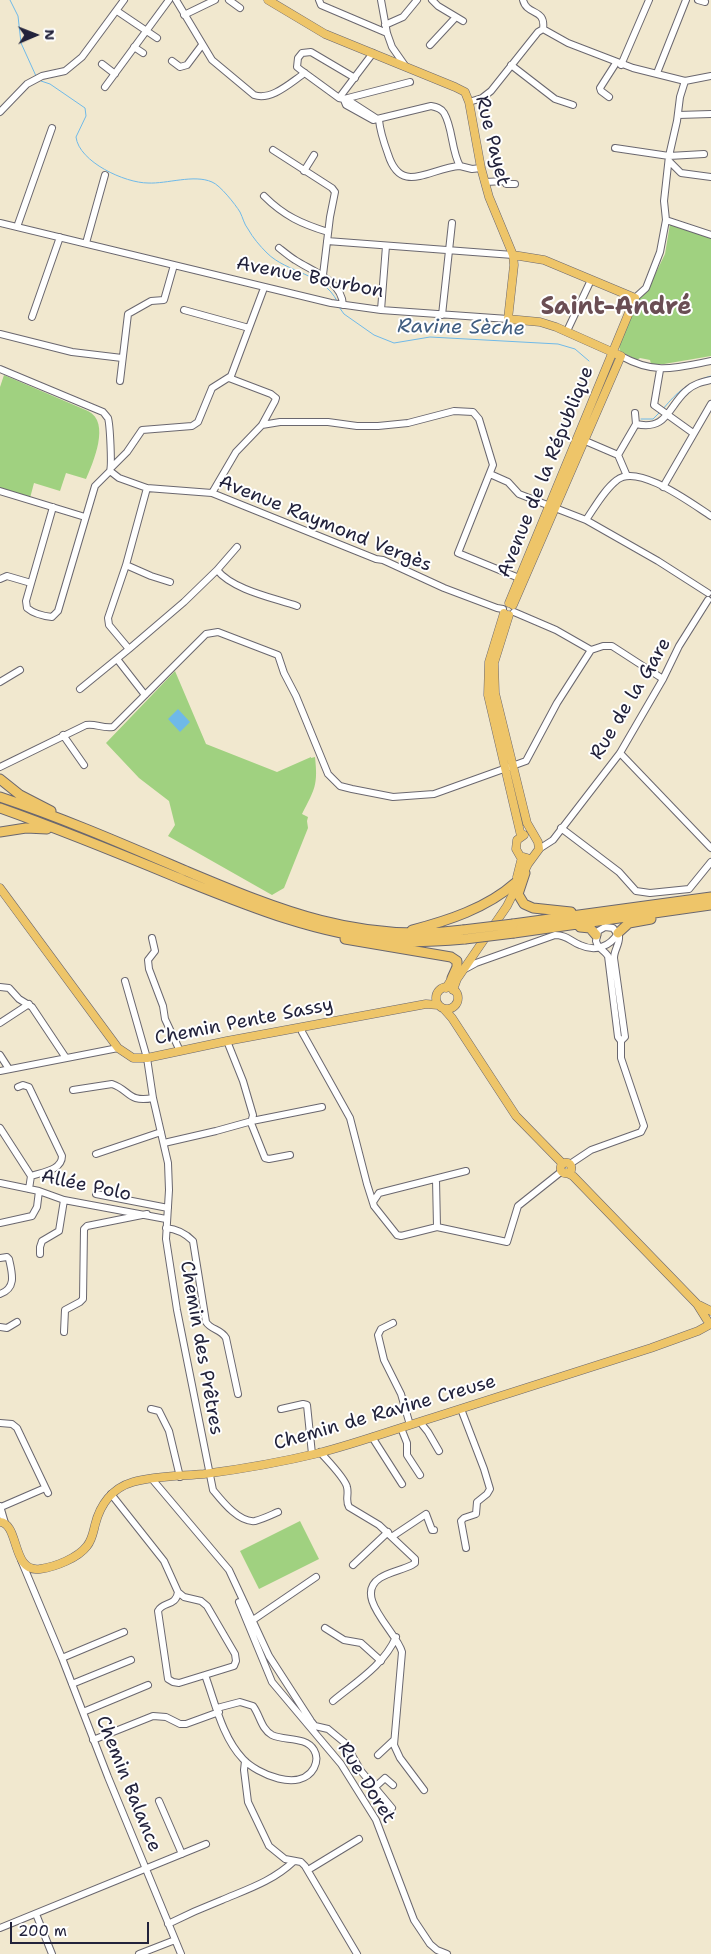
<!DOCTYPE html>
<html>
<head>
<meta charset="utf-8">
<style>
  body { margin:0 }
  #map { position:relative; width:711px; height:1954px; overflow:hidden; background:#f1e8cf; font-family:"Shantell Sans",sans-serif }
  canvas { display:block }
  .north { position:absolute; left:10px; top:10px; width:50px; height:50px; -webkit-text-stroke:4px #fff; paint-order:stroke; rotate:89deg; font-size:14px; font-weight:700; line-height:20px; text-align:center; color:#22223b }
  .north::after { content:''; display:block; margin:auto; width:18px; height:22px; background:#22223b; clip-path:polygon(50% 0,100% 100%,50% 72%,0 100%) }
  .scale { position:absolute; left:10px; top:1922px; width:139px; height:22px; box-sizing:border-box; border:2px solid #22223b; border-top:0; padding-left:6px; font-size:15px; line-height:18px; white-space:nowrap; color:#22223b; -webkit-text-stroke:4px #fff; paint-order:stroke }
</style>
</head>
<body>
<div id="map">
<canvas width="711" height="1954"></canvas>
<div class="north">N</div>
<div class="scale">200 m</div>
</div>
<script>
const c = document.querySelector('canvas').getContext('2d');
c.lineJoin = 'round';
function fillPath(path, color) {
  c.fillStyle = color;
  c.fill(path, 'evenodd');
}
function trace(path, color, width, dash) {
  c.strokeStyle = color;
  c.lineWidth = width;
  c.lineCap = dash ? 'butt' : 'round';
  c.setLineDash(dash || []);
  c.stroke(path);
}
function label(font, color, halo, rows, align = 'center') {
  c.font = font + ' "Shantell Sans",sans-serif';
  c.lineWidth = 4;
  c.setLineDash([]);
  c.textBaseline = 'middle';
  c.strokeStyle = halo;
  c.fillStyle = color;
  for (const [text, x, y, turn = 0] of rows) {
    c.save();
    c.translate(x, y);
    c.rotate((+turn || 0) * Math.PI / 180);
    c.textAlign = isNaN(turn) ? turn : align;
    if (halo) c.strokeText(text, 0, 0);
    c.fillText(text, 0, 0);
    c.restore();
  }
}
fillPath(new Path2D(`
  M 670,224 L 711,238 L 711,356 L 664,364 L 651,364 L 650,360 L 640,358 L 637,360 L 620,351 L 619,345 L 639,299 L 647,291 L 665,254 Z
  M 4,375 L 88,411 C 111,422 93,463 86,479 L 66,473 L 60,491 L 34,483 L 30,498 L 0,489 L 0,387 Z
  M 175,671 L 206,744 L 277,772 L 311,757 L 311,758 L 315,757 C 318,785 315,789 302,814 L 308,817 L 307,821 L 308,828 L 284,888 L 272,895 L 168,836 L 175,825 L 169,801 L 139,778 L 106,743 Z
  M 300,1521 L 319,1559 L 259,1589 L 240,1551 Z`), '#a0d180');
fillPath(new Path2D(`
  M 178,709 L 190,722 L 180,732 L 168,719 Z`), '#6fb9e8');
trace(new Path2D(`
  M 10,0 L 18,16 L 21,43 L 36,76
  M 41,81 L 50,84 L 85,108 L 86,116 L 76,137 C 79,162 125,183 148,183 C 167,184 194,174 212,182 C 220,185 235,204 240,212 C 243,218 244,224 248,229 C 253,238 260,246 267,253 C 287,273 323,273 337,301
  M 339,307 L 344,314 L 374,335 L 394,343 L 430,337 L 558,344 L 575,349 L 589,361
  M 663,409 C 678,391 687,383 711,376
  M 641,419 L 653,419 L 660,412`), '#6fb9e8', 1);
const minor = new Path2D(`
  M 176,0 L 212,60 L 254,95 C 272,101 291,82 305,73
  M 229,0 L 240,8
  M 319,0 L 321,5 L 387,33
  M 381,0 L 387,33 L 392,47 L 406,67
  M 432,0 L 438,6 L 463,21
  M 523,0 C 527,16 546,8 543,29
  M 698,0 L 705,2
  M 117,11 L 157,38
  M 184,15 L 215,0
  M 385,25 L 403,17 L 417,0
  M 543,29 L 568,43 L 633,68 L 685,81 L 711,76
  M 430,45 L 456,17
  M 134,47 L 143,53
  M 172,61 L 180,67 L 187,65 L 202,45
  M 102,64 L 115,74
  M 511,65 L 555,99 L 573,105
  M 621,65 L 649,0
  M 657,73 L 686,0
  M 355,78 L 311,52 L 302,53 L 298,58 L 297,67 L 302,71 L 339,98 L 348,100 L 379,120
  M 105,87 L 169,0
  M 609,97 L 601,91 L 600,88 L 616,63
  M 339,98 L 373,53
  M 344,99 L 410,82
  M 344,100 L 346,105 L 373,120 L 431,106 C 436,107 441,108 444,113 C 453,128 451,150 460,166 L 472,169 L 481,168
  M 469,102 L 482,98 L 491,91 L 538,32 L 543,29
  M 0,112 L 27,84 L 42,76 L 65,71 L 82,57 L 124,0
  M 678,115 L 711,114
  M 379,120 C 380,131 384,143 388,154 C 401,196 429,168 460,166
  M 615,148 L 669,156 L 704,154
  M 273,150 L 332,188 L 335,192 L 330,217 L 323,275
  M 669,161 L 681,173 L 711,177
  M 304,171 L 314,155
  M 485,182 L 505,181 L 506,184 L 515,184
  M 264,196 C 284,216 302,224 328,232
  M 666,220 L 711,235
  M 0,223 L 331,303 L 381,310 L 508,319
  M 17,227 L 52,128
  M 327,241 L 513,255
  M 86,243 L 105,175
  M 279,248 C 284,252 290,257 295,260 C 312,271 342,281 343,305
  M 635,298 L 646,288 L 660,252 L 666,220 L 664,201 L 669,156 L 677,121 L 680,97 L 685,81
  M 184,310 L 249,328
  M 381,310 L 386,246
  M 442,315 L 452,223
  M 32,317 L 60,237
  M 567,331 L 591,280
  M 0,334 L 72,352 L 122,358
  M 621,356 C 655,375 675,368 711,361
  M 0,369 L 103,412 C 105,414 106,416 108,418 C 110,425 112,465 110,471 L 119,478 L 147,488 L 212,493 L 376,559 L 383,560 L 444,588 L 497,608 L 503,609
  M 660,370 L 654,405 L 693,433
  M 120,381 L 128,314 L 151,301 L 164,300 L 174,265
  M 636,424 C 667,431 668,407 686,391 C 693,384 702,382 711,380
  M 262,425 L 280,422 L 328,422 L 357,426 L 378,426 L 408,423 L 454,411 L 473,412 L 479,419 L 493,465 L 458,553 L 519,578
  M 583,440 L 618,455 L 627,476
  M 618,455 L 636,424 L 635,413
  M 111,468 L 127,452 L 142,430 L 192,426 L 198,422 L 212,388 L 231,376 L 264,288
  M 490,474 L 508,482 L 519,494 L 586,520 L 658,561 L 708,593
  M 663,487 L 711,404
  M 0,491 L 85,517
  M 212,493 L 236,452 L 262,425 L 275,401 L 276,398 L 271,394 L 229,378
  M 53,507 L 26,601 L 27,608 C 34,614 43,616 52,617 L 58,611 L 95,486 L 110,471
  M 586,520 C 595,507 604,490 617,480 C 638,463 692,504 711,516
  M 126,565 L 151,576 L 170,582
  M 217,570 L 237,547
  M 0,579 L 7,576 L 31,583
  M 514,612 L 556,630 L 591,650
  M 129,649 L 184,602 L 217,570 C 233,590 274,598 297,606
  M 117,659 L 145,695
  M 0,682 L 20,670
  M 80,689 L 129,649 L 109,625 L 108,618 L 126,565 L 147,488
  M 63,735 L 84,765
  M 620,753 L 711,848
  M 0,767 L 86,725 C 95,723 103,729 113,727 L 206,634 L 218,632 L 278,655 L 284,673 L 296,696 L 328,774 L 340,786 L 352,789 L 393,797 L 434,794 L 526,761 L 557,703 L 591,650 L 603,646 L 612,646 L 663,679
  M 561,828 L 619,872 L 636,891 L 650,893 L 689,889 L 711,862
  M 539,849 L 553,840 L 620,753 L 663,679 L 679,646 L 708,600
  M 152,938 L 155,951 L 148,960 L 149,969 L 163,1006 L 165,1019 L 180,1051
  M 465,969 L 476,963 L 555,935 C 567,935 570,941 580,945 C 595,952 610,947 618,933
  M 125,981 L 147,1058 L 153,1098 L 168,1163 L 169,1190 L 166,1239 L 177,1310 L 213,1490 C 222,1501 239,1523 255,1521 C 263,1519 271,1515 278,1512
  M 0,987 L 9,988 L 19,999 L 32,1007 L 66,1058
  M 0,1023 L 29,1004
  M 302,1027 L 302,1032 L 350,1118 L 367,1184 L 374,1206 L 397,1235 L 401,1236 L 437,1227 L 507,1242 L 518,1206 L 562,1171
  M 227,1041 L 243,1081 L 253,1115 L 251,1123 L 265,1158 L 269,1159 L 290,1155
  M 0,1055 L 9,1069
  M 0,1071 L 118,1048
  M 18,1087 L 23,1085 L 29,1087 L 62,1156 C 62,1170 43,1172 31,1176 L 29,1189
  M 73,1090 L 112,1084 C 130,1090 128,1103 153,1098
  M 0,1128 L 31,1176
  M 164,1143 L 216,1131 L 252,1121 L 322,1107
  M 96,1154 L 161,1132
  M 570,1164 L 591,1150 L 641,1132 L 644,1126 L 621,1058 L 621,1041 L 618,1037 L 608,956 C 604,950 598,949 596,941 L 598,931 L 605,927 L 613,928 L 619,936 C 620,944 614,950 614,958 L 625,1037 L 621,1041
  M 436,1179 L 437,1227
  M 0,1183 L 39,1191 L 64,1200 L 166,1219
  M 96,1194 L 168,1208
  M 373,1202 L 379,1193 L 466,1171
  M 0,1223 L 32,1216 L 37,1207 L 39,1191
  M 166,1228 C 177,1229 185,1233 193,1241 L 206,1322 C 211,1330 221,1329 226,1338 L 238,1394
  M 40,1254 L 40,1247 L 42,1241 L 59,1231 L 64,1200
  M 0,1258 L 7,1257 L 9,1259 C 12,1273 17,1288 0,1294
  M 393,1323 L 381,1329 L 378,1335 L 384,1360 L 401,1394 L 410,1425
  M 0,1327 L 7,1328 L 17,1322
  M 64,1332 L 65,1310 L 80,1302 L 83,1299 L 84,1229 L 87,1226 L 147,1214
  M 151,1409 L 159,1411 L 169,1431 L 180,1477
  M 281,1409 L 303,1404 L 307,1405 L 312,1454
  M 461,1409 L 484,1469 L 490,1489 L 487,1494 L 477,1502 L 476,1514 L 464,1518 L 461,1521 L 466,1548
  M 420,1422 L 428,1432 L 439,1451
  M 0,1423 L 12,1424 L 17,1428 L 48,1493
  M 401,1428 L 407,1443 L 407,1455 L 420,1475
  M 372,1437 L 402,1484
  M 320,1452 C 327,1460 345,1478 347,1487 C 349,1495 345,1500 349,1507 L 379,1525 L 415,1559 L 415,1563 L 412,1565 C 402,1570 389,1572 380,1578 C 352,1596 397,1632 402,1652 L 394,1745 L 400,1758 L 424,1790
  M 152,1479 L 229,1570 L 269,1656 L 311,1721 L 315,1726 L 328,1729 L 345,1743 L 361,1771 L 392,1808
  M 111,1494 L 164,1561 L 178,1592 L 184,1597 L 201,1601 L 207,1606 L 235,1654 L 236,1661 L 234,1666 L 179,1683 L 173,1682 L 168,1679 L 158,1611 C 163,1601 176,1607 178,1592
  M 0,1506 L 5,1523
  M 1,1507 L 45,1488
  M 393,1536 L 426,1514 L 432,1530 L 434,1530
  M 21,1560 L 62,1658 L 108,1777 L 181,1954
  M 353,1565 L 388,1532
  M 239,1602 L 272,1682 L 341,1764 L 376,1820 L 414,1920 L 430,1944 L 437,1950 L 447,1954
  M 253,1620 L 316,1577
  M 325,1628 L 344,1640 L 361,1643 L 381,1661
  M 62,1658 L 124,1632
  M 205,1675 C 215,1702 222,1737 243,1759 C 257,1774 300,1793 314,1768 C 317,1762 317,1755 314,1750 C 306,1736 284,1741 272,1735 C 261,1729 260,1715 253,1706 L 240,1702 L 217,1708
  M 72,1684 L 131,1660
  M 333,1701 C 356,1682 384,1665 396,1637
  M 83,1712 L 148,1685
  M 93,1740 L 153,1716 L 166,1717 L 180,1724 L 186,1724 L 219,1712
  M 378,1755 L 394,1740
  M 245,1761 L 244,1770 L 248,1802 L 269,1846 L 285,1859 L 301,1862 L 305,1866 L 357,1954
  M 374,1788 L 385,1778 L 393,1785
  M 159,1801 L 182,1854
  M 308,1870 L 359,1839
  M 36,1914 L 52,1954
  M 168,1924 C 186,1915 204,1907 222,1900 C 248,1889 273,1881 294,1861
  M 0,1928 L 206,1844
  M 139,1954 L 175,1940`);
const major = new Path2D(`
  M 268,0 L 325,34 L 455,87 L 465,92 L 469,102 L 481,168 L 489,197 L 513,255 L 514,265 L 508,319 L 540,322 L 556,327 L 621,356 L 513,605
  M 509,603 L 635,298 L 544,260 L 513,255
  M 504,613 L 489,662 L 488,695 L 521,836
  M 524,835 L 517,840 L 516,849 L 520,856 L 527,858
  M 517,877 L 522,857
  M 0,888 L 118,1048 L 133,1058 L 147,1058 L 227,1041 L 426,1004 L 438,1005
  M436 998a11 11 0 1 1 22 0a11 11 0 1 1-22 0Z
  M 446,988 L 454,975
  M 453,990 L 457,979 L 507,906 L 528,864 L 539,849 L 538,842 L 527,823 L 495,693 L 494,663 L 509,615
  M 444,1009 L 452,1018 L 516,1116 L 563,1164
  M560.5 1168a5.5 5.5 0 1 1 11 0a5.5 5.5 0 1 1-11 0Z
  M 567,1173 L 573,1176 L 697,1304 L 707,1320
  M 699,1305 L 711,1311
  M 0,1522 C 20,1524 11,1573 40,1569 C 55,1567 78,1558 87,1546 C 92,1540 93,1533 95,1525 C 100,1505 112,1488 133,1482 C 155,1476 181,1476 204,1474 C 242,1469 282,1462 319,1453 C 358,1443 396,1429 435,1417 C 507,1394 579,1371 651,1348 L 698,1331 L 709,1325`);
const highway = new Path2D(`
  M 0,779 L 20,795 L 51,811
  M 0,797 C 63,818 125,845 186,871 C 279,910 360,944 463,930
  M 0,808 C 59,829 118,853 176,877 C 248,906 315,934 393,941 C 417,943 441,941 465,939
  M 0,832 L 26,828 L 47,829
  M 525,873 L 518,894 L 524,904 L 533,908 L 571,912
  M 513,924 L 711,897
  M 580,927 L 590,928 L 596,935
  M 412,930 C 447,921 487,908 515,883
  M 514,933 L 711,905
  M 618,933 L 629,923 L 651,919
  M 345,939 L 451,957 L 457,961 L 457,967 L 452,978`);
trace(minor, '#6a676f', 8);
trace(major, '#6a676f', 9);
trace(highway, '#6a676f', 11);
trace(minor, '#fff', 6);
trace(major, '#eec569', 8);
trace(highway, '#eec569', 9);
const highwayBridge = new Path2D(`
  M 463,930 L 513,924
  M 465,939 L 514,933`);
trace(highwayBridge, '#6a676f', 11, []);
trace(highwayBridge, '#eec569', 9);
label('19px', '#22223b', '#fff', [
  ["Rue Payet",492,141,76],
  ["Avenue Bourbon",310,278,11],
  ["Avenue de la République",546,472,-68],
  ["Avenue Raymond Vergès",325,524,22],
  ["Rue de la Gare",631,699,-59],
  ["Chemin Pente Sassy",244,1022,-11],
  ["Allée Polo",86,1186,12],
  ["Chemin des Prêtres",201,1348,80],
  ["Chemin de Ravine Creuse",385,1413,-16],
  ["Rue Doret",366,1783,58],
  ["Chemin Balance",128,1784,68]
]);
label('italic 20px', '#415e80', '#fff', [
  ["Ravine Sèche",461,328,1]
]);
label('bold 24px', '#6a4e54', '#fff', [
  ["Saint-André",616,308]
]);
</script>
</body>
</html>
